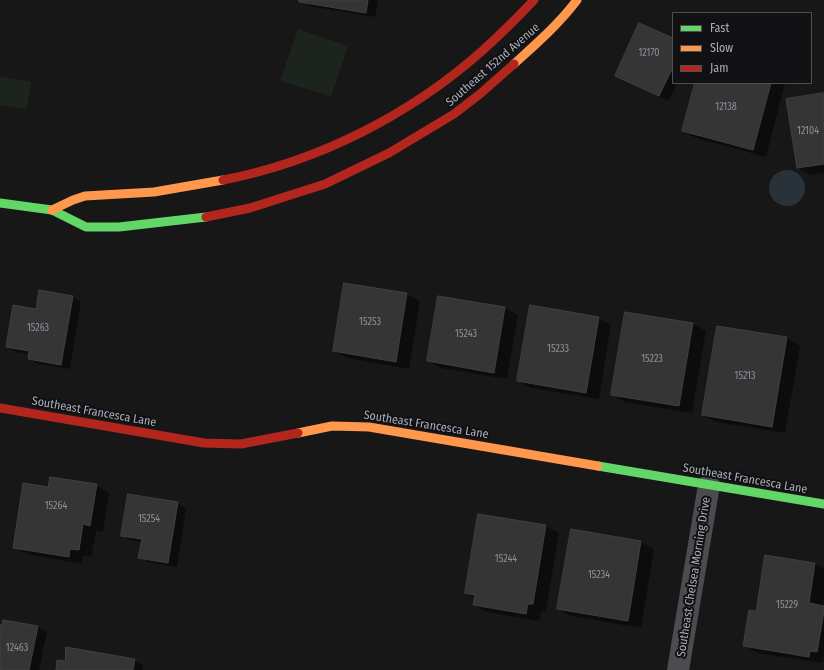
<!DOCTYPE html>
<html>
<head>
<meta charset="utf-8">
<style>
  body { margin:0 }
  #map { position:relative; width:824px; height:670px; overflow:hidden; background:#171717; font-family:"Fira Sans Condensed",sans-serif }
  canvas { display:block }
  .legend { position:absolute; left:672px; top:12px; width:140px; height:72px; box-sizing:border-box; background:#111113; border:1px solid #4d4f55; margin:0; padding:5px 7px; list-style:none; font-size:12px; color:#a8adb8 }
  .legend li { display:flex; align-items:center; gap:8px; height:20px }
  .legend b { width:20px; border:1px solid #4d4f55 }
</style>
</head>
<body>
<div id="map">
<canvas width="824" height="670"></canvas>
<ul class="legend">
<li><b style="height:5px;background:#63d668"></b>Fast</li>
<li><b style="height:5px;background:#ff974d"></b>Slow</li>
<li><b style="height:5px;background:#b3261e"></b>Jam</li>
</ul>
</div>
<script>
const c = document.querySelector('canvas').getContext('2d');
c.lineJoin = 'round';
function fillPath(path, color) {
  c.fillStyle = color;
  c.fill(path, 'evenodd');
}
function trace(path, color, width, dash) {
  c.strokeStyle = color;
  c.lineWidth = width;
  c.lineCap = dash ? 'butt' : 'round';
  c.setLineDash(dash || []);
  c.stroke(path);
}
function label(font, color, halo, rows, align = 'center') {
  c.font = font + ' "Fira Sans Condensed",sans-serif';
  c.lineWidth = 4;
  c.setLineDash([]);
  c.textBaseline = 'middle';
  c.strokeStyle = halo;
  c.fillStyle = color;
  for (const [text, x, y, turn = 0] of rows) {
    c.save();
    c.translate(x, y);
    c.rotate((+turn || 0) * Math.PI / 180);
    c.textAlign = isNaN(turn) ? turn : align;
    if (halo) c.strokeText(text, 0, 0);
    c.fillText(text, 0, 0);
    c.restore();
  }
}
fillPath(new Path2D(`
  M 298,29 L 348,46 L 331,96 L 280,81 Z
  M 0,77 L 31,82 L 27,109 L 0,105 Z`), '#1d241e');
fillPath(new Path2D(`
  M769 188a18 18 0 1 1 36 0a18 18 0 1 1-36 0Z`), '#2a3239');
fillPath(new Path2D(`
  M 300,0 L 378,0 L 375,17 L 309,6 L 300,1 Z
  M 673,40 L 673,83 L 677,83 L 669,101 L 625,80 Z
  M 696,83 L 785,84 L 766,157 L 696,138 L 683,131 Z
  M 824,94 L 824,173 L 811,175 L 798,168 Z
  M 407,294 L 420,301 L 409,369 L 347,358 L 334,351 Z
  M 72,296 L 81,302 L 70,369 L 38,364 L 29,359 L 30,354 L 16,352 L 7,347 L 37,310 Z
  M 505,308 L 518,315 L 507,379 L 441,368 L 428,361 Z
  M 598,318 L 611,325 L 599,399 L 531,388 L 518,381 Z
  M 693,324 L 706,331 L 692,413 L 625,402 L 612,394 Z
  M 718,327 L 787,338 L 800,346 L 785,433 L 716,422 L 703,415 Z
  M 96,485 L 109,493 L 103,532 L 96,531 L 91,557 L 83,556 L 82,564 L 27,554 L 14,547 L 49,488 Z
  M 177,503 L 186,508 L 177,567 L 149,562 L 140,557 L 142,542 L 131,540 L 122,535 Z
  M 546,526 L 559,533 L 546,611 L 541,611 L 539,621 L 487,612 L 474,605 L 475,598 L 466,593 Z
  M 641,542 L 654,549 L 641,628 L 571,616 L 558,609 Z
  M 766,556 L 815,564 L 824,569 L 824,596 L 822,607 L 824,607 L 824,658 L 822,663 L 757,653 L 744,645 L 757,612 Z
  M 4,621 L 38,627 L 47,632 L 39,670 L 0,670 L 0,626 L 3,626 Z
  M 134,660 L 143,666 L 143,670 L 57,670 L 65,662 Z`), '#0007');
const building = new Path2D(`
  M 299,0 L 368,0 L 366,13 L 299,2 Z
  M 639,23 L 673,38 L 673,67 L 659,96 L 615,76 Z
  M 695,83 L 771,83 L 753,150 L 682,131 Z
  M 824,93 L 824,164 L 797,168 L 786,99 Z
  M 344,283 L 407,293 L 396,362 L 333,351 Z
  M 39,290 L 73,296 L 61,365 L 28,359 L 29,351 L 6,347 L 13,305 L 36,309 Z
  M 438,296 L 505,307 L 494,373 L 427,361 Z
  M 530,305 L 599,317 L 586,393 L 517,381 Z
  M 625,312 L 693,323 L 679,406 L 611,395 Z
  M 717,326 L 787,337 L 772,427 L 702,415 Z
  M 50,477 L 97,484 L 90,526 L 83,524 L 79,550 L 70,549 L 69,557 L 13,548 L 23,483 L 48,487 Z
  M 128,494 L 178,502 L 168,563 L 138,558 L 142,539 L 121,536 Z
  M 478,514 L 546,525 L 533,604 L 528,604 L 526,614 L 473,605 L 475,595 L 465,593 Z
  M 571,529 L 641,541 L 628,621 L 557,609 Z
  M 765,555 L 815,563 L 809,603 L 824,606 L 824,611 L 817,652 L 810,651 L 809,657 L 743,646 L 749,610 L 756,611 Z
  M 3,620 L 38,626 L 29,670 L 0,670 L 0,625 L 2,625 Z
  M 66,647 L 135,659 L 133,670 L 56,670 L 57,660 L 65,661 Z`);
fillPath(building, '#353536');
trace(building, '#3f4043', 1);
trace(new Path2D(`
  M 678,670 L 709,485`), '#4b4c50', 22);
trace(new Path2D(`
  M 0,203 L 52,210 L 86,227 L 119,227 L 206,217
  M 598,466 L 824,504`), '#63d668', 9);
trace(new Path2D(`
  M 514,64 C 536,44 559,24 577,0
  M 52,210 L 73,200 L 85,196 L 154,192 L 223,180
  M 298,433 L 332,426 L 369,427 L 598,466`), '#ff974d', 9);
trace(new Path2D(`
  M 223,180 C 317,162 410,115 482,51 C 500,35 517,18 534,0
  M 206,217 L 250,208 L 325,184 L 389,153 L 454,114 L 480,94 L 514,64
  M 0,408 L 204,443 L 241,444 L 298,433`), '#b3261e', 9);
label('10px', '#8b8f98', null, [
  ["12170",649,53],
  ["12138",726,107],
  ["12104",808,131],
  ["15253",370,322],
  ["15263",38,328],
  ["15243",466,334],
  ["15233",558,349],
  ["15223",652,359],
  ["15213",745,376],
  ["15264",56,506],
  ["15254",149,519],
  ["15244",506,559],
  ["15234",599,575],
  ["15229",787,605],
  ["12463",17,648]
]);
label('12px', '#a8adb8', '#111113', [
  ["Southeast 152nd Avenue",493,65,-41],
  ["Southeast Francesca Lane",94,412,10],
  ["Southeast Francesca Lane",426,425,9],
  ["Southeast Francesca Lane",745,479,10],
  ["Southeast Chelsea Morning Drive",694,577,-81]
]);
</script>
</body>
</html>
